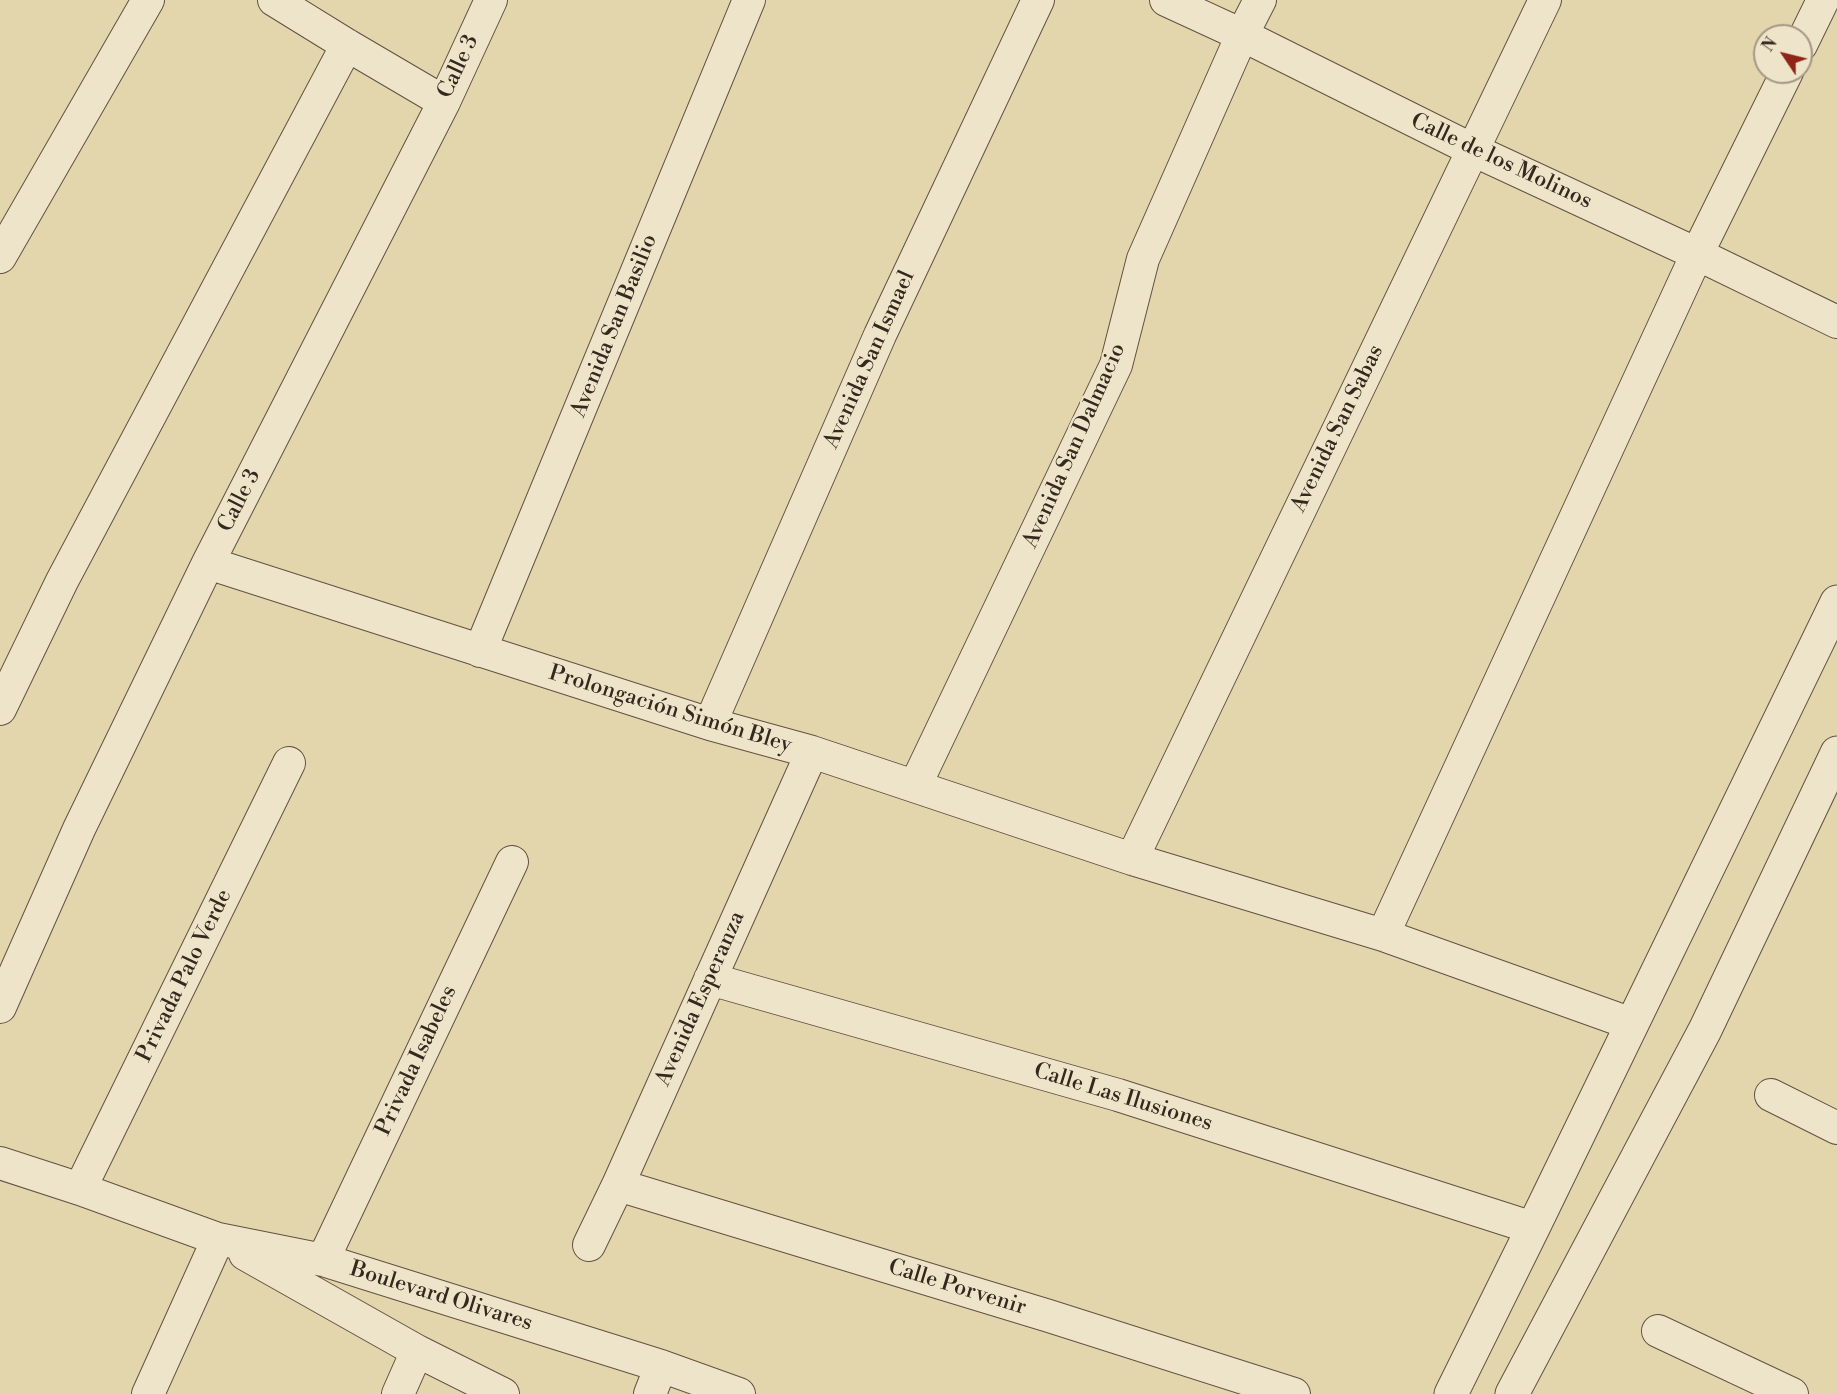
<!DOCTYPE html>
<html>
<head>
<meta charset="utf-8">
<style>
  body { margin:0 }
  #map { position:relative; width:1837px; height:1394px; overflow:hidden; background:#e3d5ac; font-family:"Libre Bodoni",serif }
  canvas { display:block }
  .north { position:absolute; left:1753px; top:24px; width:60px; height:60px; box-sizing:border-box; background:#ede4c9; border:2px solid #a39985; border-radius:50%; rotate:305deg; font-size:16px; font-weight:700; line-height:24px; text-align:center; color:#35281e }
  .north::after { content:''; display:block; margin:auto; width:21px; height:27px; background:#8f2418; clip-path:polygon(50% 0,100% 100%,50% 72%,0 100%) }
</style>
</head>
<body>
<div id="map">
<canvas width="1837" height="1394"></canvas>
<div class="north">N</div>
</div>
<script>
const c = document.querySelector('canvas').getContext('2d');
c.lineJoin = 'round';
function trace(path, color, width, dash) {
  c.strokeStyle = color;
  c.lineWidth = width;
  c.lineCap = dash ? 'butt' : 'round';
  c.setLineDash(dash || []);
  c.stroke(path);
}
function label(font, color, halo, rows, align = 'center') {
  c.font = font + ' "Libre Bodoni",serif';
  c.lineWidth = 4.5;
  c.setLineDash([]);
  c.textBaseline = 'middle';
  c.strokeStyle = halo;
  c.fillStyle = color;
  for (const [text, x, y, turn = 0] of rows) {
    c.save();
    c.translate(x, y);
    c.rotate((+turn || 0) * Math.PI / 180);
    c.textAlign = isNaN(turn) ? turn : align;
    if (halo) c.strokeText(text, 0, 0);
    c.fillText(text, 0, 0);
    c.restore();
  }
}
const minor = new Path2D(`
  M 274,0 L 347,45 L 444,102
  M 1166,0 L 1242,35 L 1473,150 L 1697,254 L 1837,322
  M 1801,45 L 1823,0
  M 0,257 L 148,0
  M 208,563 L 710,724 L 812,752 L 1132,859 L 1383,935 L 1632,1024
  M 480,651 L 749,0
  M 0,709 L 62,581 L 347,45
  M 710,724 L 880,335 L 1038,0
  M 915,786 L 1116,365 L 1143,259 L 1242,35 L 1260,0
  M 1132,859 L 1545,0
  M 1383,935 L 1697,254 L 1787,72
  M 710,979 L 1118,1095 L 1533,1228
  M 0,1007 L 79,829 L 208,563 L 444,102 L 491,0
  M 1771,1095 L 1837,1128
  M 0,1163 L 80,1189 L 218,1239 L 323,1260 L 661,1366 L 739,1394
  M 618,1185 L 1049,1316 L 1294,1394
  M 80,1189 L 289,763
  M 589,1245 L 618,1185 L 812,752
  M 245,1254 L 417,1351 L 503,1394
  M 323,1260 L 512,862
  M 1658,1331 L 1792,1394
  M 148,1394 L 218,1239
  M 398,1394 L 417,1351
  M 650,1394 L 661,1366`);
const tertiary = new Path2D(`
  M 1451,1394 L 1533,1228 L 1837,602
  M 1512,1394 L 1705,1030 L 1837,753`);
trace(minor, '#605342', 34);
trace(tertiary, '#605342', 35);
trace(minor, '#ede4c9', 32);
trace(tertiary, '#ede4c9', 33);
label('22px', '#35281e', '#ede4c9', [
  ["Calle 3",459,67,-65],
  ["Calle de los Molinos",1501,162,25],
  ["Avenida San Basilio",615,326,-68],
  ["Avenida San Ismael",870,360,-66],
  ["Avenida San Sabas",1338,429,-64],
  ["Avenida San Dalmacio",1075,446,-66],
  ["Calle 3",240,501,-63],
  ["Prolongación Simón Bley",670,710,17],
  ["Privada Palo Verde",185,976,-64],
  ["Avenida Esperanza",701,999,-66],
  ["Privada Isabeles",417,1061,-65],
  ["Calle Las Ilusiones",1123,1098,17],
  ["Calle Porvenir",957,1288,17],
  ["Boulevard Olivares",441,1297,17]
]);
</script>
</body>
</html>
